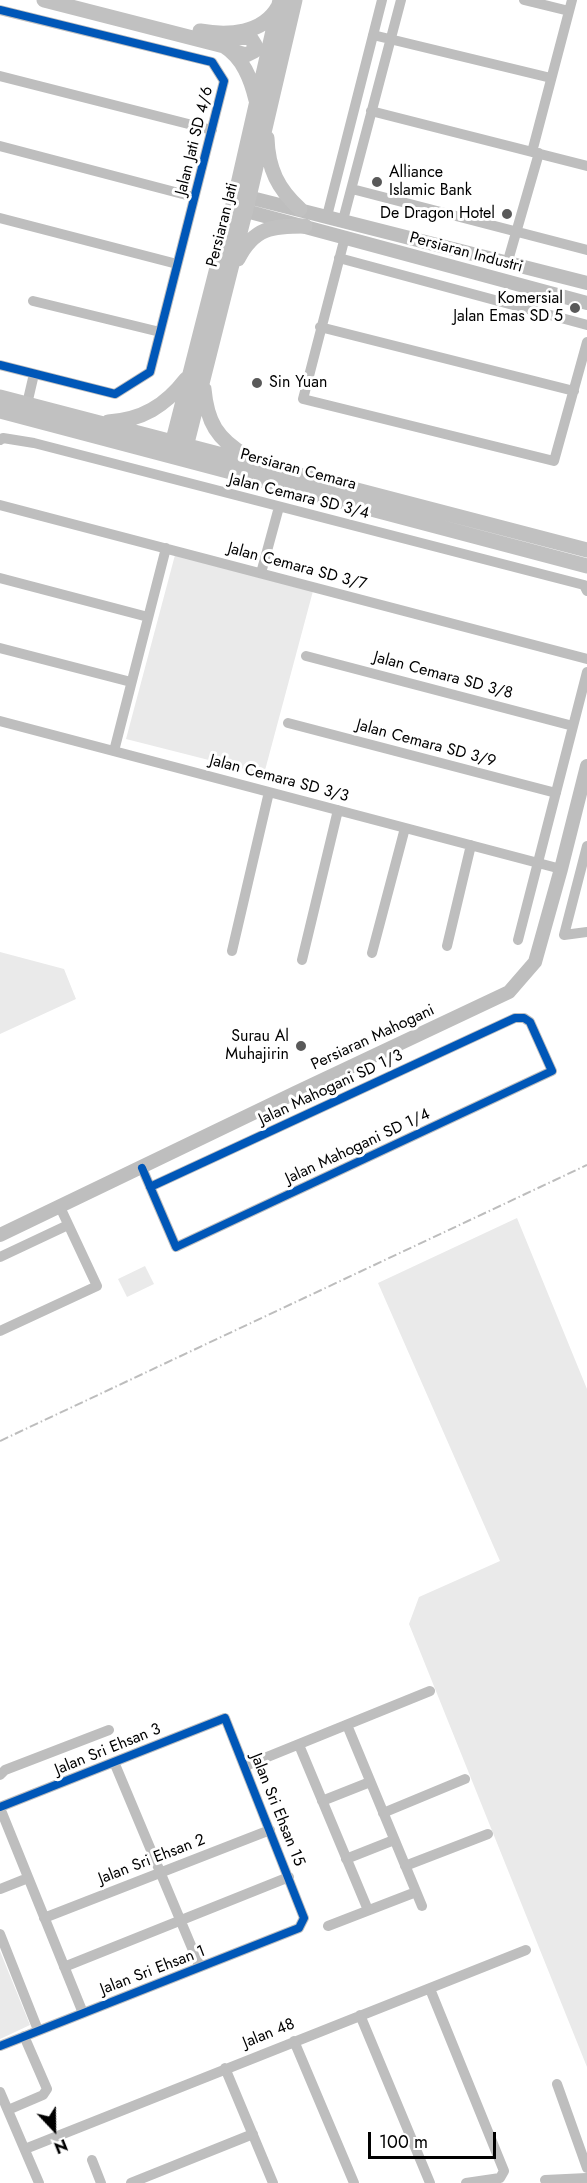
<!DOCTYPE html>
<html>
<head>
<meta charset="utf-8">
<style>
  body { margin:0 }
  #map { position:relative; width:587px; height:2183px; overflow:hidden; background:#fff; font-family:Jost,sans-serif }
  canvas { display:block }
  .north { position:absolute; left:24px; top:2099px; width:60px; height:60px; -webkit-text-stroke:4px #fff; paint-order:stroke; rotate:158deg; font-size:16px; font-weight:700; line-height:24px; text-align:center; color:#000 }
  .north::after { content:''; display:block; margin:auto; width:21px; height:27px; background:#000; clip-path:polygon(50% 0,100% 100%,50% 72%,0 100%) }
  .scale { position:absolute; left:368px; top:2132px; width:128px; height:27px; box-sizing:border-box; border:3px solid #000; border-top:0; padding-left:8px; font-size:18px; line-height:21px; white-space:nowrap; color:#000; -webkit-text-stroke:4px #fff; paint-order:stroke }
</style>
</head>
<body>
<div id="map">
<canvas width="587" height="2183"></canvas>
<div class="north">N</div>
<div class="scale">100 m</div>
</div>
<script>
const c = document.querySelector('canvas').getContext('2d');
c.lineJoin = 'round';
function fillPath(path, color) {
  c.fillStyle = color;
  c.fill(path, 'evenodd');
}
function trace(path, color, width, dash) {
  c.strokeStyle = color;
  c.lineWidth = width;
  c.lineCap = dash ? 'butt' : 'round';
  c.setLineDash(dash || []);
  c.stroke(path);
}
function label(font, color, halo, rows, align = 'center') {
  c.font = font + ' Jost,sans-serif';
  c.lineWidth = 6;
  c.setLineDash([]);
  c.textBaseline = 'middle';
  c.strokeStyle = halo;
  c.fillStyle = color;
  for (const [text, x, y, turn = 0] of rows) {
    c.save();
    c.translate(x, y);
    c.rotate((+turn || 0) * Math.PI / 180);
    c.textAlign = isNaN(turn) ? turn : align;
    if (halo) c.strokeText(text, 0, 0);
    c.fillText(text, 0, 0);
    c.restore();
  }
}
fillPath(new Path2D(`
  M 175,555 L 313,591 L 264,774 L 126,739 Z
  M 0,952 L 64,969 L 76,999 L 0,1034 Z
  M 517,1218 L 587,1389 L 587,2067 L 409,1624 L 419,1597 L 500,1561 L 378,1283 Z
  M 145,1266 L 154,1284 L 127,1297 L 118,1279 Z
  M 0,1951 L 30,2025 L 0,2039 Z`), '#eaeaea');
trace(new Path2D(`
  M 524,0 L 569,11
  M 0,10 L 212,62 L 224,81 L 150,372 L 115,394 L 0,365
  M 373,35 L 551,78
  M 0,76 L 212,130
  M 371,111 L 587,166
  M 0,146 L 194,197
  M 532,152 L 572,0
  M 352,189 L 587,250
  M 327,216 L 382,0
  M 0,218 L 177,264
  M 343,220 L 401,0
  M 345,237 L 303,399 L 554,461 L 587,342
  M 339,258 L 587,325
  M 507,264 L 539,153
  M 33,301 L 160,332
  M 320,327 L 574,391
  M 27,404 L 34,374
  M 0,440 L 3,438 L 34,443 L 584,585 L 587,591
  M 0,505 L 587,659
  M 261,573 L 279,507
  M 0,578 L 148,617
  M 0,648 L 131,682
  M 306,656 L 573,726
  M 0,721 L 561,869
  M 288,723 L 556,793
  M 114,751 L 166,548
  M 587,846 L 564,935 L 587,932
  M 518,940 L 587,672
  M 447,946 L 471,845
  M 232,951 L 269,792
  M 372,953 L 405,828
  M 302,960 L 338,810
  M 142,1168 L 176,1247 L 552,1071 L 530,1022 L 524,1018 L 515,1018 L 150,1187
  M 0,1257 L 68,1225
  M 0,1331 L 97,1286 L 60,1207
  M 347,1725 L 422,1906
  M 299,1745 L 368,1910
  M 114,1762 L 200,1967
  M 245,1766 L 430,1691
  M 0,1775 L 5,1770 L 109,1730
  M 322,1801 L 370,1782
  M 0,1807 L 225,1718 L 304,1918 L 299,1928 L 0,2046
  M 0,1808 L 83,2013
  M 383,1813 L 465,1779
  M 346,1859 L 394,1840
  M 405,1866 L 488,1834
  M 0,1889 L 28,1878
  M 44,1918 L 270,1830
  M 328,1926 L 416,1892
  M 0,1934 L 38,2030
  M 64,1967 L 289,1877
  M 430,1989 L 504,2171 L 500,2178 L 466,2183
  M 360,2015 L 430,2183
  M 294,2041 L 354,2183
  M 225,2068 L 273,2183
  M 557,2084 L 587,2168
  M 0,2092 L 39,2183
  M 8,2110 L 43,2095 L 47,2089 L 24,2036
  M 25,2149 L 526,1950
  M 92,2160 L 101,2183
  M 545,2180 L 587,2178
  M 131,2183 L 253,2134`), '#bebebe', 10);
trace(new Path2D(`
  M 240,195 L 587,283
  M 235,208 L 587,303
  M 0,1235 L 295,1093 L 509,992 L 535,962 L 561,869 L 587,766`), '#bebebe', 14);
trace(new Path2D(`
  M 44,0 L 224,46 C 243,58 251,79 256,100
  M 200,31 C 228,36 263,34 278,7
  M 232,51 L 246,55 L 254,51 L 255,45 L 250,37 L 234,38
  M 267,138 C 268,169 278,189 300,209
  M 238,259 C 254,227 273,226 305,226
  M 204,389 C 207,422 217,439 246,456
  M 0,397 L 587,550
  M 0,411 L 587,566
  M 108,422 C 142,420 165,406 186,379
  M 170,452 L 236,193 L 280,0
  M 184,455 L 249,197 L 295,0`), '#c1c1c1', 15);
trace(new Path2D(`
  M 0,1441 L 587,1165`), '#bdbdbd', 2, [9, 3, 1.5, 3]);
trace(new Path2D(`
  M 0,10 L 212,62 L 224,81 L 150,372 L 115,394 L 0,365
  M 142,1168 L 176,1247 L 552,1071 L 530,1022 L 524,1018 L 515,1018 L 150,1187
  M 0,1807 L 225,1718 L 304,1918 L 299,1928 L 0,2046`), '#0057b8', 8);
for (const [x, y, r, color] of [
  [377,182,6,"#595959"],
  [507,214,6,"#595959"],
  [575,308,6,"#595959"],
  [257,383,6,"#595959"],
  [301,1046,6,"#595959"]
]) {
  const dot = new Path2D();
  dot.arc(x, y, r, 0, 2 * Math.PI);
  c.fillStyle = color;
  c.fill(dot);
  trace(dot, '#fff', 2);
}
label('16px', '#000', '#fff', [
  ["Jalan Jati SD 4/6",195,141,-76],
  ["Persiaran Jati",223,225,-76],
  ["Persiaran Industri",466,253,15],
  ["Persiaran Cemara",298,470,15],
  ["Jalan Cemara SD 3/4",299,497,14],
  ["Jalan Cemara SD 3/7",297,567,15],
  ["Jalan Cemara SD 3/8",443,676,15],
  ["Jalan Cemara SD 3/9",426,744,15],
  ["Jalan Cemara SD 3/3",279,779,15],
  ["Persiaran Mahogani",373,1038,-25],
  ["Jalan Mahogani SD 1/3",331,1088,-25],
  ["Jalan Mahogani SD 1/4",358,1147,-25],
  ["Jalan Sri Ehsan 3",108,1750,-22],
  ["Jalan Sri Ehsan 15",277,1810,68],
  ["Jalan Sri Ehsan 2",152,1860,-21],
  ["Jalan Sri Ehsan 1",153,1971,-21],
  ["Jalan 48",269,2034,-22]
]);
label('16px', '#000', '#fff', [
  ["Alliance",389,173,"left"],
  ["Islamic Bank",389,191,"left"],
  ["De Dragon Hotel",495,214],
  ["Komersial",563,299],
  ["Jalan Emas SD 5",563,317],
  ["Sin Yuan",269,383,"left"],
  ["Surau Al",289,1037],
  ["Muhajirin",289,1055]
], 'right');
</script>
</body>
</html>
